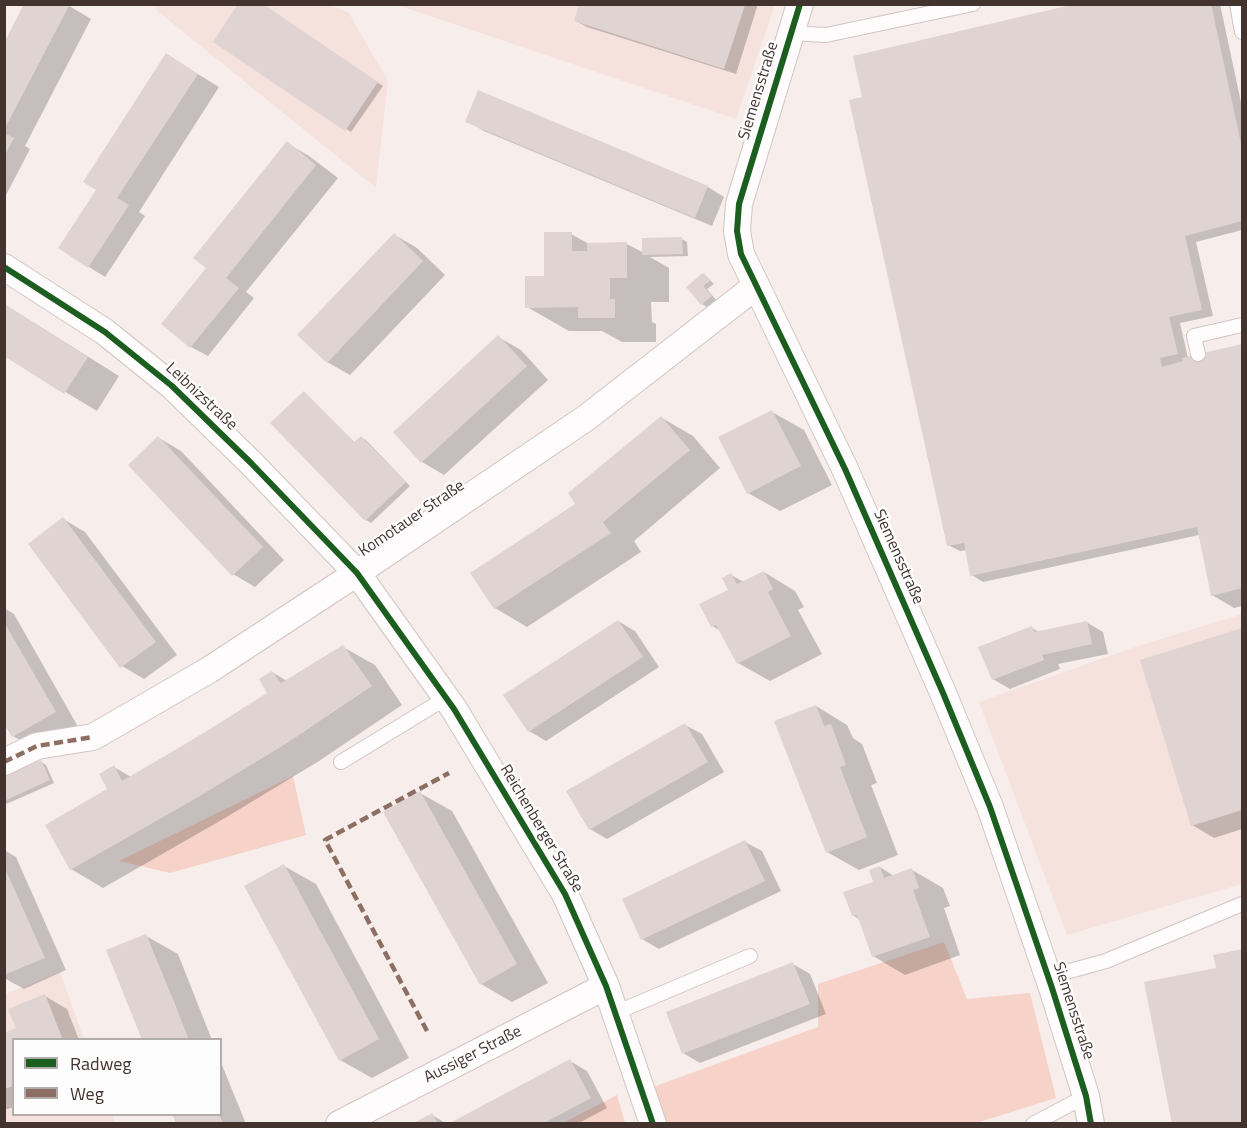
<!DOCTYPE html>
<html>
<head>
<meta charset="utf-8">
<style>
  body { margin:0 }
  #map { position:relative; width:1247px; height:1128px; overflow:hidden; background:#f7eeec; font-family:"Titillium Web",sans-serif }
  canvas { display:block }
  .frame { position:absolute; inset:0; border:6px solid #42332f; pointer-events:none }
  .legend { position:absolute; left:12px; top:1038px; width:210px; height:78px; box-sizing:border-box; background:#fdfdfd; border:2px solid #b2acab; margin:0; padding:8px 10px; list-style:none; font-size:18px; color:#42332f }
  .legend li { display:flex; align-items:center; gap:12px; height:30px }
  .legend b { width:30px; border:2px solid #b2acab }
</style>
</head>
<body>
<div id="map">
<canvas width="1247" height="1128"></canvas>
<div class="frame"></div>
<ul class="legend">
<li><b style="height:8px;background:#1b5e20"></b>Radweg</li>
<li><b style="height:8px;background:#8d6e63"></b>Weg</li>
</ul>
</div>
<script>
const c = document.querySelector('canvas').getContext('2d');
c.lineJoin = 'round';
function fillPath(path, color) {
  c.fillStyle = color;
  c.fill(path, 'evenodd');
}
function trace(path, color, width, dash) {
  c.strokeStyle = color;
  c.lineWidth = width;
  c.lineCap = dash ? 'butt' : 'round';
  c.setLineDash(dash || []);
  c.stroke(path);
}
function label(font, color, halo, rows, align = 'center') {
  c.font = font + ' "Titillium Web",sans-serif';
  c.lineWidth = 5;
  c.setLineDash([]);
  c.textBaseline = 'middle';
  c.strokeStyle = halo;
  c.fillStyle = color;
  for (const [text, x, y, turn = 0] of rows) {
    c.save();
    c.translate(x, y);
    c.rotate((+turn || 0) * Math.PI / 180);
    c.textAlign = isNaN(turn) ? turn : align;
    if (halo) c.strokeText(text, 0, 0);
    c.fillText(text, 0, 0);
    c.restore();
  }
}
fillPath(new Path2D(`
  M 157,4 L 328,4 L 349,13 L 388,81 L 376,188 L 156,10 Z
  M 397,5 L 775,5 L 736,119 Z
  M 1242,614 L 1242,884 L 1067,935 L 979,702 L 1132,648 Z
  M 60,972 L 84,1039 L 14,1040 L 14,1114 L 112,1115 L 115,1123 L 5,1124 L 5,994 Z`), '#f6e2dd');
fillPath(new Path2D(`
  M 293,776 L 306,835 L 170,873 L 119,861 Z
  M 944,942 L 967,999 L 1030,993 L 1056,1098 L 976,1123 L 661,1124 L 650,1088 L 818,1027 L 818,984 Z
  M 617,1095 L 625,1123 L 563,1123 Z`), '#f7d2c8');
fillPath(new Path2D(`
  M 66,4 L 91,19 L 25,146 L 30,149 L 4,199 L 4,46 Z
  M 261,4 L 383,86 L 351,132 L 215,42 Z
  M 581,4 L 758,4 L 736,74 L 587,27 L 576,21 Z
  M 1081,4 L 1220,4 L 1242,107 L 1242,230 L 1196,242 L 1213,316 L 1180,323 L 1188,358 L 1242,345 L 1242,606 L 1234,608 L 1212,595 L 1199,535 L 983,582 L 972,575 L 967,550 L 960,551 L 948,545 L 864,98 Z
  M 167,55 L 219,87 L 139,212 L 145,216 L 105,277 L 89,267 L 98,190 Z
  M 479,92 L 708,187 L 724,197 L 712,226 L 484,131 L 467,121 Z
  M 287,143 L 309,156 L 338,178 L 246,292 L 254,298 L 208,356 L 191,347 L 163,324 L 208,268 Z
  M 571,234 L 589,244 L 627,244 L 644,253 L 682,239 L 687,242 L 688,256 L 650,257 L 669,268 L 669,302 L 651,302 L 652,322 L 656,324 L 656,342 L 622,342 L 602,331 L 569,331 L 527,307 Z
  M 395,235 L 417,248 L 445,275 L 350,375 L 327,362 Z
  M 704,274 L 714,284 L 707,289 L 716,300 L 707,307 L 702,304 Z
  M 4,304 L 119,376 L 97,411 L 4,355 Z
  M 498,337 L 521,350 L 548,380 L 444,475 L 422,462 Z
  M 304,392 L 355,443 L 361,438 L 366,440 L 410,486 L 371,523 L 366,520 Z
  M 772,412 L 804,430 L 832,485 L 780,511 L 748,493 Z
  M 662,418 L 693,436 L 720,468 L 634,541 L 641,552 L 527,627 L 495,608 L 473,573 L 578,504 Z
  M 159,438 L 181,451 L 284,560 L 255,587 L 233,574 Z
  M 63,519 L 85,532 L 177,655 L 144,679 L 122,666 Z
  M 764,572 L 795,591 L 804,607 L 798,610 L 822,654 L 770,681 L 738,663 L 721,631 L 712,626 L 730,590 L 731,575 L 744,582 Z
  M 4,608 L 14,614 L 77,725 L 35,749 L 13,736 L 4,721 Z
  M 618,621 L 635,631 L 659,667 L 546,741 L 529,731 Z
  M 1086,622 L 1103,632 L 1108,654 L 1058,664 L 1060,669 L 1010,689 L 993,679 L 1032,628 L 1039,632 Z
  M 1242,630 L 1242,829 L 1214,838 L 1192,825 L 1142,661 Z
  M 343,647 L 375,665 L 402,705 L 319,761 L 225,818 L 103,888 L 71,869 L 109,790 L 114,767 L 131,777 L 270,693 L 272,672 L 287,681 Z
  M 816,706 L 847,725 L 853,738 L 862,744 L 877,783 L 871,785 L 898,855 L 859,870 L 827,852 Z
  M 685,725 L 702,734 L 724,772 L 607,839 L 590,829 Z
  M 41,762 L 46,765 L 54,783 L 4,805 L 4,778 Z
  M 420,793 L 452,811 L 548,983 L 512,1002 L 481,984 Z
  M 745,842 L 762,851 L 781,891 L 659,949 L 642,939 Z
  M 4,850 L 16,857 L 66,970 L 24,989 L 4,978 Z
  M 284,866 L 316,884 L 409,1058 L 372,1078 L 340,1060 Z
  M 880,867 L 894,876 L 912,870 L 943,888 L 950,906 L 944,908 L 960,955 L 905,975 L 873,956 L 860,920 L 853,915 L 875,883 Z
  M 146,936 L 178,954 L 212,1040 L 143,1040 Z
  M 1242,951 L 1242,1124 L 1174,1124 L 1218,969 L 1215,956 Z
  M 793,964 L 810,974 L 826,1014 L 700,1063 L 683,1053 Z
  M 45,996 L 67,1009 L 79,1040 L 14,1040 L 14,1107 L 4,1110 L 4,1035 L 17,1029 Z
  M 220,1060 L 246,1124 L 177,1124 L 174,1114 L 220,1114 Z
  M 570,1061 L 587,1071 L 607,1108 L 577,1124 L 452,1124 Z
  M 432,1115 L 447,1124 L 415,1124 Z`), '#0003');
fillPath(new Path2D(`
  M 24,4 L 70,4 L 4,130 L 4,43 Z
  M 238,4 L 263,4 L 378,82 L 345,131 L 213,42 Z
  M 1075,4 L 1211,4 L 1242,148 L 1242,221 L 1185,236 L 1202,310 L 1169,317 L 1178,354 L 1160,358 L 1162,367 L 1183,361 L 1182,358 L 1242,344 L 1242,588 L 1211,596 L 1197,527 L 970,576 L 964,543 L 947,546 L 849,100 L 862,97 L 853,56 Z
  M 579,5 L 745,5 L 724,69 L 574,21 Z
  M 166,53 L 198,74 L 117,198 L 129,205 L 88,268 L 58,248 L 96,190 L 83,182 Z
  M 478,90 L 708,186 L 695,218 L 465,122 Z
  M 4,133 L 14,138 L 4,157 Z
  M 287,141 L 316,165 L 226,278 L 239,288 L 190,348 L 161,324 L 206,268 L 193,258 Z
  M 544,232 L 572,232 L 572,251 L 587,251 L 587,243 L 627,242 L 627,278 L 610,278 L 610,299 L 615,299 L 615,318 L 578,318 L 578,307 L 525,308 L 525,276 L 544,276 Z
  M 394,233 L 423,261 L 327,363 L 297,335 Z
  M 682,237 L 683,254 L 642,255 L 642,238 Z
  M 703,273 L 710,281 L 703,286 L 712,296 L 701,305 L 686,287 Z
  M 4,304 L 88,357 L 64,394 L 4,356 Z
  M 498,335 L 527,366 L 421,463 L 393,432 Z
  M 304,391 L 354,442 L 361,436 L 406,482 L 365,521 L 270,423 Z
  M 772,410 L 801,466 L 747,494 L 718,437 Z
  M 661,416 L 690,450 L 603,522 L 611,533 L 494,609 L 470,573 L 575,504 L 568,493 Z
  M 158,436 L 263,547 L 232,576 L 128,465 Z
  M 63,517 L 156,642 L 120,668 L 28,544 Z
  M 764,571 L 773,589 L 768,592 L 791,636 L 737,664 L 716,625 L 711,627 L 699,604 L 728,590 L 722,578 L 731,573 L 737,584 Z
  M 618,620 L 643,657 L 528,732 L 503,695 Z
  M 1087,621 L 1092,644 L 1042,655 L 1044,660 L 992,680 L 978,647 L 1032,626 L 1034,632 Z
  M 4,622 L 56,712 L 12,737 L 4,724 Z
  M 1242,628 L 1242,810 L 1191,826 L 1140,660 Z
  M 343,645 L 372,686 L 287,743 L 193,800 L 70,870 L 45,825 L 107,789 L 99,774 L 114,765 L 122,781 L 199,736 L 267,693 L 259,679 L 272,671 L 281,683 Z
  M 816,705 L 824,726 L 831,724 L 846,765 L 840,767 L 867,837 L 826,853 L 774,721 Z
  M 685,723 L 708,762 L 589,830 L 566,791 Z
  M 41,760 L 50,780 L 4,801 L 4,776 Z
  M 420,791 L 517,964 L 480,985 L 383,812 Z
  M 745,840 L 765,881 L 641,940 L 622,899 Z
  M 284,864 L 379,1039 L 339,1061 L 244,886 Z
  M 4,866 L 45,958 L 4,975 Z
  M 880,866 L 884,878 L 912,868 L 919,888 L 913,890 L 930,937 L 872,957 L 857,915 L 852,916 L 843,892 L 873,882 L 869,870 Z
  M 146,934 L 175,1004 L 189,1040 L 142,1040 L 106,950 Z
  M 1242,949 L 1242,1124 L 1172,1124 L 1144,982 L 1216,968 L 1213,955 Z
  M 793,962 L 810,1004 L 682,1054 L 666,1012 Z
  M 45,994 L 63,1040 L 14,1040 L 14,1086 L 4,1089 L 4,1033 L 16,1028 L 8,1009 Z
  M 570,1059 L 591,1098 L 542,1124 L 448,1124 Z
  M 432,1113 L 438,1124 L 412,1124 Z
  M 172,1114 L 219,1114 L 223,1124 L 176,1124 Z`), '#dfd4d1');
const service = new Path2D(`
  M 1237,4 L 1242,32
  M 791,33 L 826,35 L 973,4
  M 1198,354 L 1194,336 L 1242,325
  M 341,762 L 446,698
  M 1048,977 L 1106,961 L 1242,904
  M 615,1013 L 750,956
  M 1033,1124 L 1086,1096`);
const minor = new Path2D(`
  M 800,4 L 739,204 L 737,231 L 741,254 L 845,469 L 943,693 L 990,807 L 1052,988 L 1086,1096 L 1091,1124
  M 4,267 L 105,332 L 172,386 L 251,463 L 357,573 L 454,709 L 565,894 L 606,986 L 653,1124
  M 4,762 L 37,746 L 93,737 L 209,670 L 357,573 L 586,418 L 756,286
  M 339,1124 L 606,986`);
trace(service, '#d0c5c2', 16);
trace(minor, '#d0c5c2', 28);
trace(service, '#fefcfc', 14);
trace(minor, '#fefcfc', 26);
trace(new Path2D(`
  M 4,762 L 37,746 L 93,737
  M 427,1031 L 325,840 L 449,773`), '#8d6e63', 4.5, [9, 4.5]);
trace(new Path2D(`
  M 800,4 L 739,204 L 737,231 L 741,254 L 845,469 L 943,693 L 990,807 L 1052,988 L 1086,1096 L 1091,1124
  M 4,267 L 105,332 L 172,386 L 251,463 L 357,573 L 454,709 L 565,894 L 606,986 L 653,1124`), '#1b5e20', 6);
label('16px', '#42332f', '#fdfdfd', [
  ["Siemensstraße",759,91,-73],
  ["Leibnizstraße",201,397,43],
  ["Komotauer Straße",412,519,-34],
  ["Siemensstraße",898,557,66],
  ["Reichenberger Straße",541,829,59],
  ["Siemensstraße",1073,1011,72],
  ["Aussiger Straße",473,1055,-27]
]);
</script>
</body>
</html>
